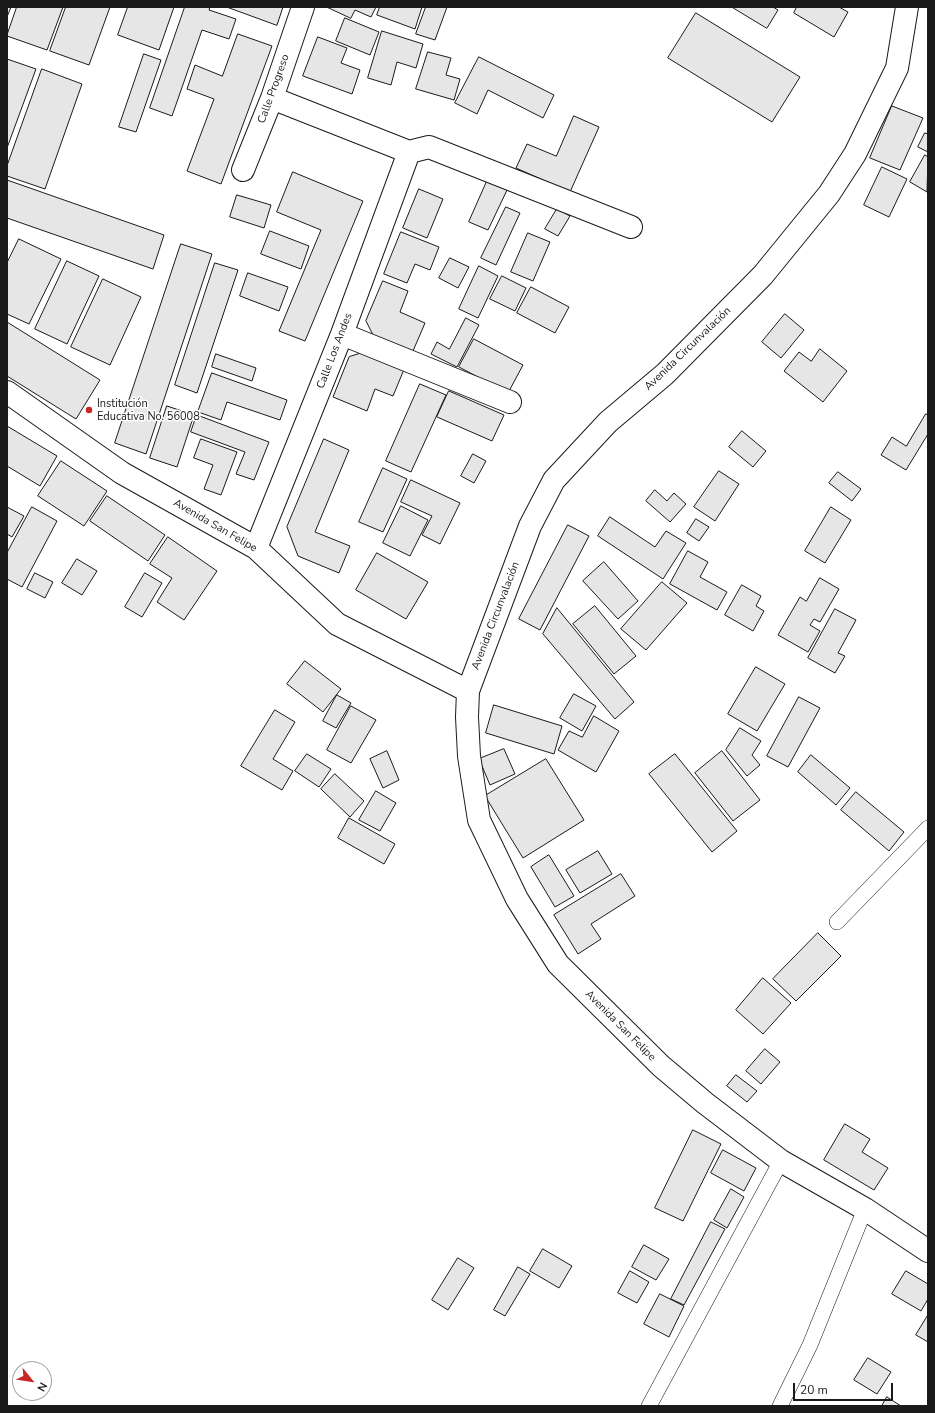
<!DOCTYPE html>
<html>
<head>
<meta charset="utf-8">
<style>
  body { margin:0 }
  #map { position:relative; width:935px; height:1413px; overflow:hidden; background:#fff; font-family:"Nunito Sans",sans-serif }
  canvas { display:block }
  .frame { position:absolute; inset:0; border:8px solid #1a1a1a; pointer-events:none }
  .north { position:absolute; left:12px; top:1361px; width:40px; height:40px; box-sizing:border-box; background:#fff; border:1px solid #a3a3a3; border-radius:50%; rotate:120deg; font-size:11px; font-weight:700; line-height:16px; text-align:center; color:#1a1a1a }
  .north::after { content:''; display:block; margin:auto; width:14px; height:18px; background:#c62828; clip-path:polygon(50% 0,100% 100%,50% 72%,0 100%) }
  .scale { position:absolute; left:793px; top:1383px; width:100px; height:18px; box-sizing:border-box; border:2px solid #1a1a1a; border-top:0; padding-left:5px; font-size:12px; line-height:14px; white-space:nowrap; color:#1a1a1a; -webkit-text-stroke:3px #fff; paint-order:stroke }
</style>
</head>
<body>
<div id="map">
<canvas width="935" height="1413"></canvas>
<div class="frame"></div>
<div class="north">N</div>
<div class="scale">20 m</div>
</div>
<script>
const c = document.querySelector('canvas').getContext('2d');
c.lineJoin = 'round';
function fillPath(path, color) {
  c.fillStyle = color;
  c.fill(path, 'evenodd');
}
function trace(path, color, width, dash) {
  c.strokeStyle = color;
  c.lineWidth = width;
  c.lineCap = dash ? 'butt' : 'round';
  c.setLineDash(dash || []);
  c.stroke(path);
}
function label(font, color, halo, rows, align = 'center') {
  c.font = font + ' "Nunito Sans",sans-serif';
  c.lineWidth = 3;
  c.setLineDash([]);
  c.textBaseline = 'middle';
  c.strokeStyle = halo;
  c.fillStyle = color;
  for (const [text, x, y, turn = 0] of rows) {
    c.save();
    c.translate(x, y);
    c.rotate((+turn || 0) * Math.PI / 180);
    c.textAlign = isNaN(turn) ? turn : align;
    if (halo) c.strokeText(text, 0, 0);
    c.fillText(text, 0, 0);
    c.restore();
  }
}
const building = new Path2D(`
  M 7,7 L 11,7 L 7,17 Z
  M 17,7 L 63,7 L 47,50 L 7,36 Z
  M 66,7 L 110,7 L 89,65 L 50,51 Z
  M 128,7 L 174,7 L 159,50 L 118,35 Z
  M 185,7 L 210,7 L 209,10 L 236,19 L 229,39 L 202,30 L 172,116 L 150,108 Z
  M 227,7 L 283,7 L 277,25 Z
  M 327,7 L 376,7 L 371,17 L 355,10 L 351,18 Z
  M 380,7 L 422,7 L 415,29 L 377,15 Z
  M 426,7 L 447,7 L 435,40 L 416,34 Z
  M 732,7 L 773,7 L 778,10 L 767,28 Z
  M 797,7 L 839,7 L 848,12 L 834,37 L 794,13 Z
  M 696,13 L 800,77 L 772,122 L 668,58 Z
  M 345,18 L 379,32 L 370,55 L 336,41 Z
  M 382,31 L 423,44 L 416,68 L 397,62 L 391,85 L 368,78 Z
  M 238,34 L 272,46 L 221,184 L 187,171 L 214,99 L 187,89 L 195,65 L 222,76 Z
  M 318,37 L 347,48 L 341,63 L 360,70 L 352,94 L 303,76 Z
  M 428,52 L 451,58 L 446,75 L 460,79 L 454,100 L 416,89 Z
  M 144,54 L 161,60 L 136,132 L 119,127 Z
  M 479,57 L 554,95 L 543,118 L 488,90 L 477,114 L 455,103 Z
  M 7,59 L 36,69 L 7,148 Z
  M 42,69 L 82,84 L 45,189 L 7,176 L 7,166 Z
  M 892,106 L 923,118 L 900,170 L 870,158 Z
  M 574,116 L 599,127 L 570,192 L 516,168 L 527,144 L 556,156 Z
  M 925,133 L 928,134 L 928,152 L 918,147 Z
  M 925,155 L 928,157 L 927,192 L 910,182 Z
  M 882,167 L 907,179 L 889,217 L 864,205 Z
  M 293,172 L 363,201 L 305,341 L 279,331 L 321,230 L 277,212 Z
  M 488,179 L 508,188 L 488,230 L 469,222 Z
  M 7,180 L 164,235 L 153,269 L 7,218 Z
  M 419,189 L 443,199 L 427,238 L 403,228 Z
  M 237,195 L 271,205 L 264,228 L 230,217 Z
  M 506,207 L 520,213 L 496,265 L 481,258 Z
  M 557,209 L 570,216 L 558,236 L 545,229 Z
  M 270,231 L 309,246 L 301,269 L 261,254 Z
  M 401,232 L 439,247 L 430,270 L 415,264 L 407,283 L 384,274 Z
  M 528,233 L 550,242 L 533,281 L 511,272 Z
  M 19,239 L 61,259 L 29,324 L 7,314 L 7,263 Z
  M 181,244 L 212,254 L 146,454 L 115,443 Z
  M 450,258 L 469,267 L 458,288 L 439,278 Z
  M 67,261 L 99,276 L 67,344 L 35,329 Z
  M 215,263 L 238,270 L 197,393 L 175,385 Z
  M 479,266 L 498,276 L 478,318 L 459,309 Z
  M 248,273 L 288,287 L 279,311 L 240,296 Z
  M 502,276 L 526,288 L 515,311 L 490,299 Z
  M 103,279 L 141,297 L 110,365 L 71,347 Z
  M 383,281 L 408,291 L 400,312 L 425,323 L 413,351 L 373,335 L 366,321 Z
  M 531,287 L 569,307 L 555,333 L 517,313 Z
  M 785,314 L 804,330 L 781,358 L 762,342 Z
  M 466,318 L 479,325 L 457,367 L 431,354 L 437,342 L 449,349 Z
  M 7,322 L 100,380 L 76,419 L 7,376 Z
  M 474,339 L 523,365 L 508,393 L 459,367 Z
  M 820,349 L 847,371 L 823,402 L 784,371 L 799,352 L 811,361 Z
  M 365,352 L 405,367 L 393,396 L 375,389 L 367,411 L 333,397 L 349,357 Z
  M 216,354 L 256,368 L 252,381 L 212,367 Z
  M 212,373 L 287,400 L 280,420 L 227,402 L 221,420 L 198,412 Z
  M 420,384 L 446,395 L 411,472 L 386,461 Z
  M 449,391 L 504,415 L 492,441 L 437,417 Z
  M 167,406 L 194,415 L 177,467 L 150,458 Z
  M 926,414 L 928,415 L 928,434 L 906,470 L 881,455 L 892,437 L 906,446 Z
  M 197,415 L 269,442 L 254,480 L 236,474 L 245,452 L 191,432 Z
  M 7,426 L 57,456 L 40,486 L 7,466 Z
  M 742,431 L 766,451 L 753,467 L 729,447 Z
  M 201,439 L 237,452 L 221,495 L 204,489 L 213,465 L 194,458 Z
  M 324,439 L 349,450 L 315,532 L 350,546 L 339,573 L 298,556 L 287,527 Z
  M 473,454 L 486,461 L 474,483 L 461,476 Z
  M 61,461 L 107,491 L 84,526 L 38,496 Z
  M 383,468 L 407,479 L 383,532 L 359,522 Z
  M 719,471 L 739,484 L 715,521 L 694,507 Z
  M 838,472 L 861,489 L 852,501 L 829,483 Z
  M 411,480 L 460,503 L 440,544 L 422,535 L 432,516 L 401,502 Z
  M 655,490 L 667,501 L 674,493 L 686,504 L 670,522 L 646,501 Z
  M 107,496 L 165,535 L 148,561 L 90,521 Z
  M 401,506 L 428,520 L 410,556 L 383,543 Z
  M 7,507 L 24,516 L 12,537 L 7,534 Z
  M 32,507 L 57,521 L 22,587 L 7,579 L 7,553 Z
  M 831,507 L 851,520 L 825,563 L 805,551 Z
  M 610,517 L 655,547 L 666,531 L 686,543 L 663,579 L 598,536 Z
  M 696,519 L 709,527 L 699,541 L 687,533 Z
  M 568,525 L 589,536 L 540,630 L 519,619 Z
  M 168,537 L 217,571 L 184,620 L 157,602 L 172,578 L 150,564 Z
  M 688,551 L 708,562 L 700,577 L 727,592 L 717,610 L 670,584 Z
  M 377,553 L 428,582 L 406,619 L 356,590 Z
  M 77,559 L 97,571 L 82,595 L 62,583 Z
  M 604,562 L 638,601 L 618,619 L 583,581 Z
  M 35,573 L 53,582 L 45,598 L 27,589 Z
  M 145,573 L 162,583 L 142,617 L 125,607 Z
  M 820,578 L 839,589 L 820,622 L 814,619 L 810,625 L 820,631 L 808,652 L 778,635 L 800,597 L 806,601 Z
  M 662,582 L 687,603 L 646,650 L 621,629 Z
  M 742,585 L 761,596 L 756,606 L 764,611 L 753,631 L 725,615 Z
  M 595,606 L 636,656 L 614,674 L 573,624 Z
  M 557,608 L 634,702 L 615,719 L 543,634 Z
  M 835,609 L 856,620 L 838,653 L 845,656 L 835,673 L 808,658 Z
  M 305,661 L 341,689 L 323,712 L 287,684 Z
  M 756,667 L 785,684 L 757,731 L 728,714 Z
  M 574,694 L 596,706 L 582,731 L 560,718 Z
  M 337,695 L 351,703 L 336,728 L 323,721 Z
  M 799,697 L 820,708 L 788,767 L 767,756 Z
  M 494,705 L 562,726 L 554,754 L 486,733 Z
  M 351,706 L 376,720 L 351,763 L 327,750 Z
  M 275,710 L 295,722 L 273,759 L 293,771 L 282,790 L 241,766 Z
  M 594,716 L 619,731 L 596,772 L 558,750 L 569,731 L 582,737 Z
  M 740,728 L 761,741 L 752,755 L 760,765 L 747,776 L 726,750 Z
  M 504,749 L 515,774 L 490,785 L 479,759 Z
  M 387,751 L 399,780 L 383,788 L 370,759 Z
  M 722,751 L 760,800 L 733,821 L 695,773 Z
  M 307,754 L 331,769 L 319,787 L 295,771 Z
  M 675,754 L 737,831 L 712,852 L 649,774 Z
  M 811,755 L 850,788 L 836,805 L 798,772 Z
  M 546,759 L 584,820 L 523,858 L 485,796 Z
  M 335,774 L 364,801 L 350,817 L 321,789 Z
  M 376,791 L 396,803 L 380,831 L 359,820 Z
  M 856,792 L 904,832 L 889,851 L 841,810 Z
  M 349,818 L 395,844 L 384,864 L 338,838 Z
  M 598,851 L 612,874 L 580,893 L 566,870 Z
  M 549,855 L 574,896 L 555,907 L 531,867 Z
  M 621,874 L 635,896 L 591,924 L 601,939 L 578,954 L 554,915 Z
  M 818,933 L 841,956 L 796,1001 L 773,979 Z
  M 763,978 L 791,1003 L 763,1034 L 736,1010 Z
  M 765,1049 L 780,1062 L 761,1084 L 746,1071 Z
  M 736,1075 L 757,1091 L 747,1102 L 727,1086 Z
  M 845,1124 L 870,1139 L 862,1152 L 888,1168 L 874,1190 L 824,1160 Z
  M 693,1130 L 721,1144 L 683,1221 L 655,1208 Z
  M 723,1150 L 756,1168 L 744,1191 L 711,1173 Z
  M 731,1189 L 744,1197 L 727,1228 L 714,1220 Z
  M 711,1222 L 725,1229 L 684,1305 L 671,1299 Z
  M 644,1245 L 669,1259 L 656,1280 L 632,1267 Z
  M 543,1249 L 572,1266 L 559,1288 L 530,1271 Z
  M 458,1258 L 474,1268 L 448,1310 L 432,1300 Z
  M 518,1267 L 530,1274 L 505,1316 L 494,1310 Z
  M 630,1271 L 649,1282 L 637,1303 L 618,1293 Z
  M 906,1271 L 928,1284 L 928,1299 L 921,1311 L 892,1294 Z
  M 660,1294 L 684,1306 L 669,1337 L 644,1324 Z
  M 928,1315 L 928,1342 L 916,1335 Z
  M 868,1358 L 891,1372 L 877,1394 L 854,1380 Z
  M 887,1397 L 901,1406 L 882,1406 Z`);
fillPath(building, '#e6e6e6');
trace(building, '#1a1a1a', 1);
const service = new Path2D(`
  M 837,922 L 928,828
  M 649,1406 L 781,1161
  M 780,1406 L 810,1345 L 865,1209`);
const minor = new Path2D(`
  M 907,7 L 897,68 L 855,154 L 829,194 L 763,275 L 665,374 L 608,422 L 554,480 L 530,526 L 468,691 L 467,717 L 469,756 L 479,820 L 517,899 L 558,964 L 661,1066 L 705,1103 L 781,1161 L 865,1209 L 928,1251
  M 272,98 L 409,152 L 429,147 L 631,227
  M 243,170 L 272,98 L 303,7
  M 342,334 L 510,402
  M 7,392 L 122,473 L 256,548 L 337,624 L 468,691
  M 256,548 L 342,334 L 409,152`);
trace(service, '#1a1a1a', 16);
trace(minor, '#1a1a1a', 24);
trace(service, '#fff', 15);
trace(minor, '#fff', 22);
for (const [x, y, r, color] of [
  [89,410,4,"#c62828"]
]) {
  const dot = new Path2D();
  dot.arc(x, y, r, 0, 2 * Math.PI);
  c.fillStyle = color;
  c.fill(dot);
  trace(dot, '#fff', 1.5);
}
label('11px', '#1a1a1a', '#fff', [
  ["Calle Progreso",274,89,-70],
  ["Avenida Circunvalación",688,349,-44],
  ["Calle Los Andes",335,351,-69],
  ["Avenida San Felipe",215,526,30],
  ["Avenida Circunvalación",496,616,-69],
  ["Avenida San Felipe",620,1026,45]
]);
label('11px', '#1a1a1a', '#fff', [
  ["Institución",97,404],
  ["Educativa No. 56008",97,417]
], 'left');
</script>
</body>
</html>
